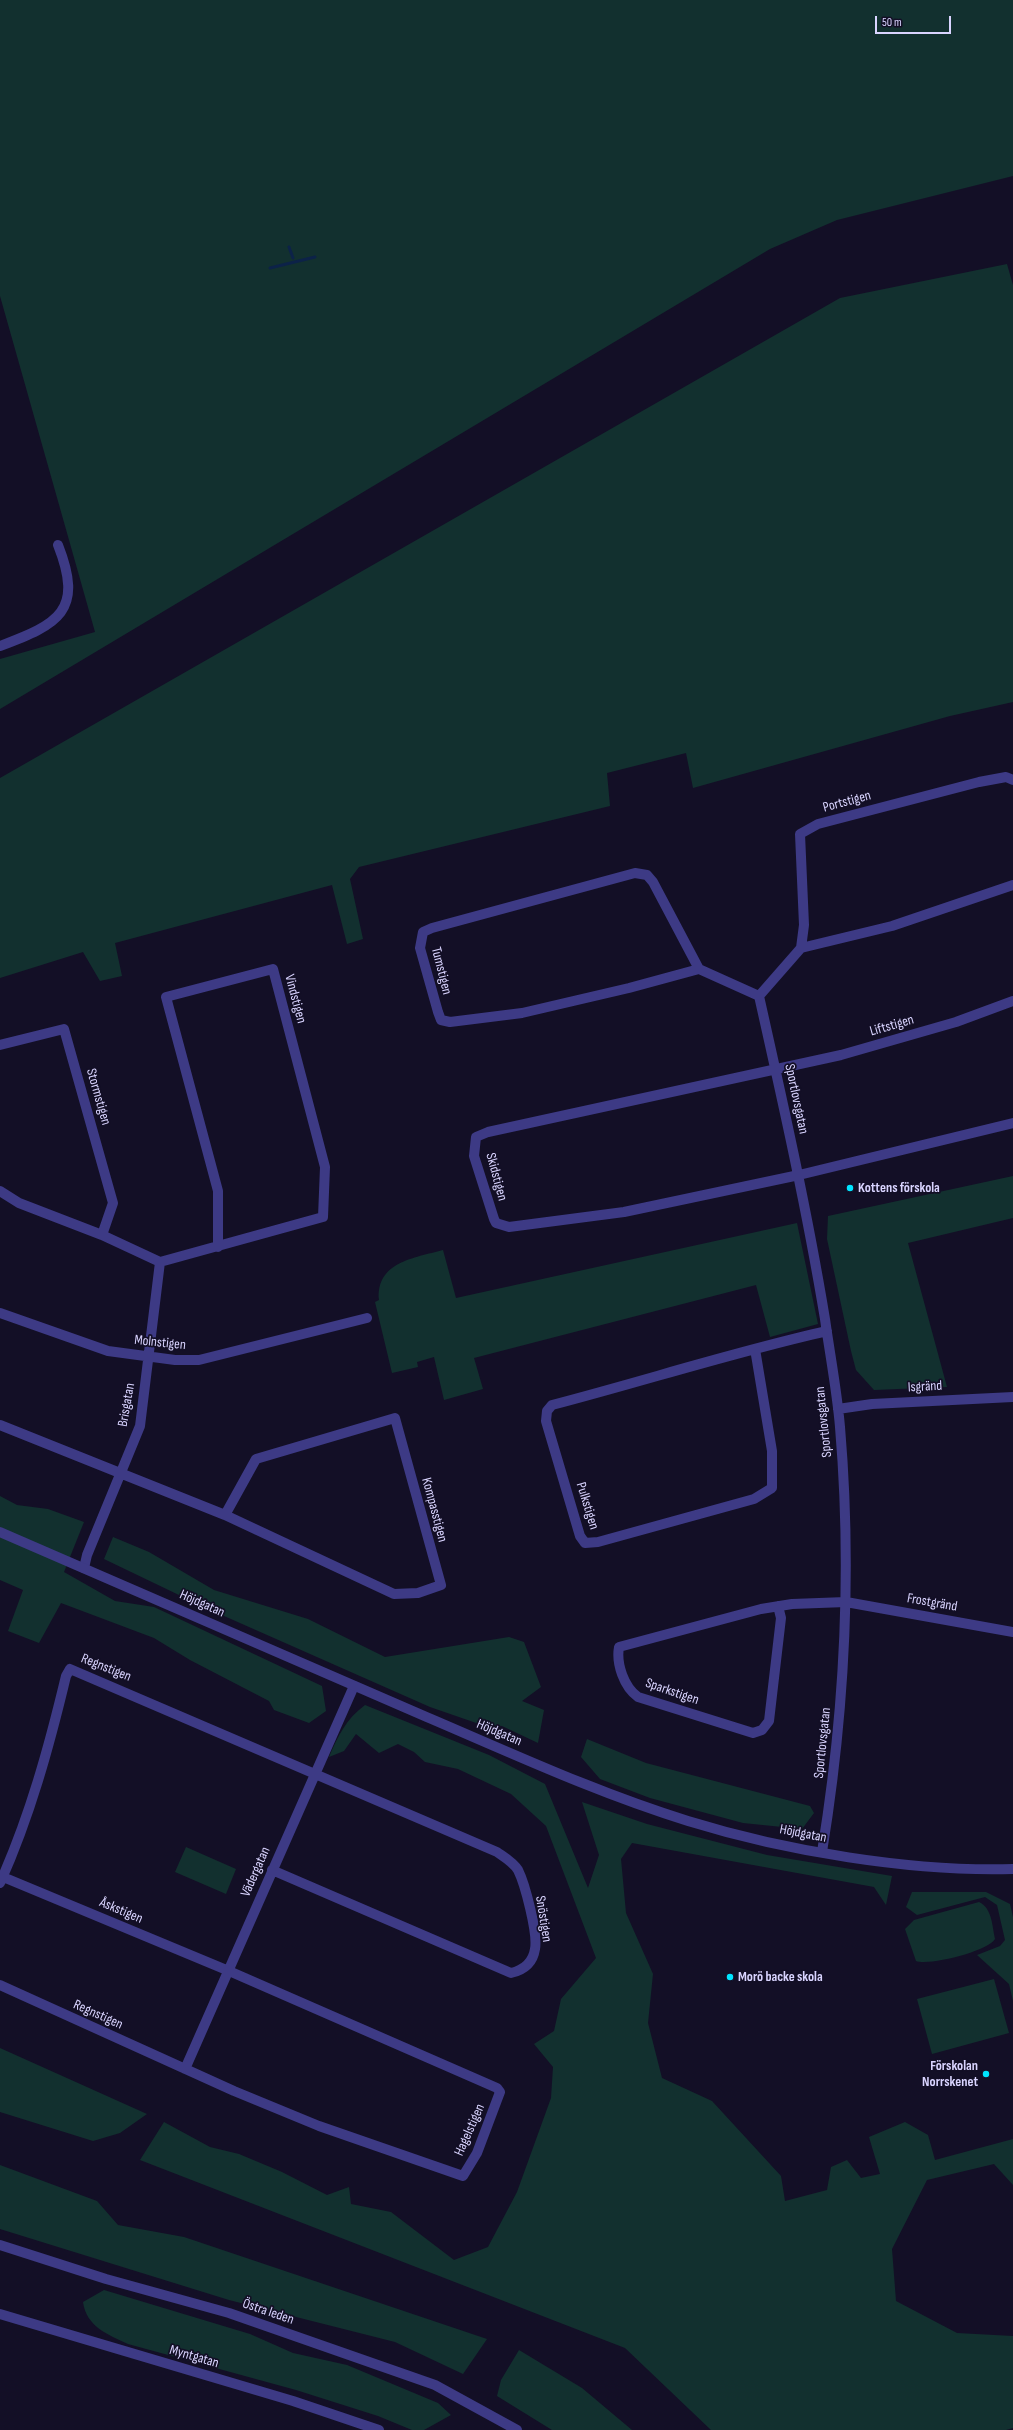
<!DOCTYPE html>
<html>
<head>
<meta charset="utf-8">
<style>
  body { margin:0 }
  #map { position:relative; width:1013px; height:2430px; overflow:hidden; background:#130f26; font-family:"Sofia Sans Condensed",sans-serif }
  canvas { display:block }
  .scale { position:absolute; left:875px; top:16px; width:76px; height:18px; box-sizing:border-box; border:2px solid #d9d4ff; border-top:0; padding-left:5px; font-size:12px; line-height:14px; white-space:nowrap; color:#d9d4ff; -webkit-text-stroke:3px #130f26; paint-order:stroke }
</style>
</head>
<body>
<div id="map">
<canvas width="1013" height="2430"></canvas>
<div class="scale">50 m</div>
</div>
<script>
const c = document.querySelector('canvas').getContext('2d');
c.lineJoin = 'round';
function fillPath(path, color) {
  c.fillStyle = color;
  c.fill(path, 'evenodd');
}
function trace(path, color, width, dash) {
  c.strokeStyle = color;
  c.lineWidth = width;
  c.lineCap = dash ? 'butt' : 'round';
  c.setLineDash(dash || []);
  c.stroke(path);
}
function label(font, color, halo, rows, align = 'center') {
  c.font = font + ' "Sofia Sans Condensed",sans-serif';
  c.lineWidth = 3.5;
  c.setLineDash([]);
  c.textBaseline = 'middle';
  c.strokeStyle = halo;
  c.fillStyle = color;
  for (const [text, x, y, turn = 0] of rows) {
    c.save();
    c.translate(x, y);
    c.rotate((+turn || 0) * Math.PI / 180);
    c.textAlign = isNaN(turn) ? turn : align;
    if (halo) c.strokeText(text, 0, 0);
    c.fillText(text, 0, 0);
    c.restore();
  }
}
fillPath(new Path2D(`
  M 0,0 L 1013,0 L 1013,176 L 837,220 L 770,249 L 0,709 L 0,659 L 95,632 L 0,296 Z
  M 1007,264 L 1013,285 L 1013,702 L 950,716 L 693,788 L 686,753 L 607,773 L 610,806 L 359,867 L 350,879 L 363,939 L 347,944 L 332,885 L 115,943 L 122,976 L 100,981 L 83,952 L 0,978 L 0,778 L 840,298 Z
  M 1013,1176 L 1013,1218 L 908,1243 L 947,1387 L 874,1390 L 856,1370 L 851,1351 L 827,1239 L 828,1216 Z
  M 797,1223 L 818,1324 L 770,1337 L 756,1285 L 474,1358 L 483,1389 L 444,1400 L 434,1357 L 417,1362 L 418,1367 L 392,1373 L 375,1302 L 379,1300 C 376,1262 414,1258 443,1250 L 456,1298 Z
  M 0,1496 L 17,1505 L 48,1509 L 84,1522 L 64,1572 L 115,1601 L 154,1607 L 322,1686 L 326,1711 L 309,1723 L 274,1710 L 269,1701 L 190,1660 L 154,1638 L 61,1603 L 39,1643 L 8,1631 L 23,1590 L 0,1580 Z
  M 113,1537 L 149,1552 L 214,1590 L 308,1619 L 385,1657 L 509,1637 L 524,1642 L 541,1687 L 522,1701 L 544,1710 L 538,1743 L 502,1726 L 482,1725 L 430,1707 L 206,1608 L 104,1559 Z
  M 365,1705 L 489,1755 L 545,1784 L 588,1888 L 599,1855 L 582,1802 L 647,1824 L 767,1855 L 892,1876 L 886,1905 L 874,1887 L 632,1843 L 621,1859 L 626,1913 L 653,1974 L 648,2023 L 662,2078 L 712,2101 L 781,2176 L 785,2201 L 827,2190 L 831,2167 L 847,2160 L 861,2178 L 880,2174 L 869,2137 L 905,2122 L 928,2135 L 935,2160 L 1013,2139 L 1013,2185 L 994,2164 L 927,2180 L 892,2249 L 896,2301 L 957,2333 L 1013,2336 L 1013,2428 L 1006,2430 L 711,2430 L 625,2348 L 140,2160 L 164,2122 L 210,2147 L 239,2154 L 282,2172 L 327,2195 L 349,2187 L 351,2204 L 391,2212 L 454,2260 L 488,2247 L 517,2192 L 551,2098 L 553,2067 L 534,2044 L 554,2031 L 561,1999 L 596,1958 L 546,1826 L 511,1794 L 458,1769 L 425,1762 L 414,1752 L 398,1744 L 379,1753 L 356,1734 L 344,1751 L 329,1757 C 338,1736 346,1719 365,1705 Z
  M 587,1739 L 646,1763 L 810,1806 L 814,1813 L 802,1829 L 743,1823 L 650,1798 L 600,1779 L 581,1757 Z
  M 186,1847 L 236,1869 L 226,1894 L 175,1872 Z
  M 912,1892 L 986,1892 L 1010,1904 L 1013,1917 L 1013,2001 L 1009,1984 L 977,1955 L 1000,1946 L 1005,1940 L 997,1905 L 985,1897 L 917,1915 L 906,1907 Z
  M 979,1902 C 992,1908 992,1925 995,1939 C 988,1951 930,1966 916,1961 L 905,1929 L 914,1920 Z
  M 994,1979 L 1009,2033 L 932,2054 L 917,1999 Z
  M 0,2048 L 147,2114 L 120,2133 L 93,2141 L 0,2112 Z
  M 0,2165 L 97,2201 L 118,2225 L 184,2237 L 487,2339 L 463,2374 L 395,2342 L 229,2300 L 0,2229 Z
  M 104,2290 L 250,2334 L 293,2353 L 347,2365 L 438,2403 L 451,2415 L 424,2430 L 412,2430 L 378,2416 L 296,2390 L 128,2344 C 108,2335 86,2326 83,2302 Z
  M 519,2350 L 582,2388 L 632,2430 L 552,2430 L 497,2396 L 501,2380 Z`), '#12302f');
trace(new Path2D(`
  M 289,247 L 293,258
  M 270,268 L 315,257`), '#0c2248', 3);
trace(new Path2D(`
  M 0,646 C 59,624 84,611 58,545
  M 801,948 L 892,926 L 1013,885
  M 699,969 L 629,988 L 522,1013 L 450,1022 L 441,1020 L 438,1012 L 420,948 L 423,932 L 432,928 L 635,873 L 647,875 L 653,882 L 699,969 L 759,996
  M 759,996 C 783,1103 807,1210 825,1319 C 830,1355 837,1391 840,1427 C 852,1569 845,1711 822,1852
  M 759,996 L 801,948 L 804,925 L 800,834 L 818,824 L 979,782 L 1006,777 L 1013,780
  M 1013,1001 L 956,1022 L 841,1055 L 488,1132 L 476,1137 L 474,1156 L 494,1219 L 496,1223 L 509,1227 L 624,1212 L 799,1175 L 1013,1123
  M 0,1045 L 64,1029 L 113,1203 L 102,1235
  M 0,1191 L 19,1203 L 102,1235 L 160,1262
  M 160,1262 L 323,1217 L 325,1167 L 273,969 L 166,997 L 218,1191 L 218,1247
  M 0,1313 L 108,1351 L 175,1360 L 199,1360 L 367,1318
  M 755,1349 L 772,1451 L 772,1488 L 754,1499 L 598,1542 L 585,1543 L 580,1536 L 546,1421 L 547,1411 L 552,1405 C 644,1381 734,1352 827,1331
  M 838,1409 L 872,1404 L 1013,1397
  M 0,1425 L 225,1515 L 394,1594 L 418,1593 L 441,1585 L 395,1418 L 256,1459 L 225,1515
  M 84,1568 L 87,1555 L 140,1426 L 160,1262
  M 778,1606 L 781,1618 L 769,1721 L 762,1730 L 753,1733 L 638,1697 C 624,1687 616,1664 619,1647 L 761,1609 L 792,1604 L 846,1602 L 1013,1632
  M 0,1883 C 30,1816 49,1747 66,1676 L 70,1669 L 497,1852 C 504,1857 513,1862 518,1870 C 525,1884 538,1933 535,1949 C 533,1962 524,1970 511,1973 L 272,1870
  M 0,1985 L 234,2091 L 319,2126 L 463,2176 L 477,2153 L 500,2092 L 497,2088 L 229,1971 L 3,1877
  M 185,2069 L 354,1686
  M 0,2314 L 293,2401 L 379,2430`), '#3d3a85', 10);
trace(new Path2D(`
  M 0,1532 C 141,1592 281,1655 422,1715 C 509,1752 597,1793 688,1821 C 785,1851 911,1872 1013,1869
  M 0,2245 L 106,2279 L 229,2313 L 435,2385 L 517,2430`), '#3d3a85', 10);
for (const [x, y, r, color] of [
  [850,1188,4,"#00e5ff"],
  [730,1977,4,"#00e5ff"],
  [986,2074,4,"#00e5ff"]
]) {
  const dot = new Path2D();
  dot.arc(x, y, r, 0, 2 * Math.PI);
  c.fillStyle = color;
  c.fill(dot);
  trace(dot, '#130f26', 1.5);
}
label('14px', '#d9d4ff', '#130f26', [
  ["Portstigen",847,802,-15],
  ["Tumstigen",441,971,76],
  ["Vindstigen",295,999,75],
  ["Liftstigen",892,1026,-16],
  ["Stormstigen",98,1097,74],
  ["Sportlovsgatan",796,1099,78],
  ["Skidstigen",496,1177,75],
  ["Molnstigen",160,1343,6],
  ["Isgränd",925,1387,-3],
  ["Brisgatan",127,1405,-80],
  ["Sportlovsgatan",824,1422,-96],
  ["Pulkstigen",587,1506,73],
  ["Kompasstigen",434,1510,75],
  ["Frostgränd",932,1603,10],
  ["Höjdgatan",202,1604,24],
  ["Regnstigen",106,1668,22],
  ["Sparkstigen",672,1692,19],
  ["Höjdgatan",499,1733,23],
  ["Sportlovsgatan",823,1743,-84],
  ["Höjdgatan",803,1834,11],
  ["Vädergatan",256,1872,-66],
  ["Åskstigen",121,1911,23],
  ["Snöstigen",543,1919,81],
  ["Regnstigen",98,2015,24],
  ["Hagelstigen",470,2130,-66],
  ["Östra leden",268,2312,19],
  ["Myntgatan",194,2357,16]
]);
label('bold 14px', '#d9d4ff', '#130f26', [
  ["Kottens förskola",858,1188],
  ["Morö backe skola",738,1977],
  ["Förskolan",978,2066,"right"],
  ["Norrskenet",978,2082,"right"]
], 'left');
</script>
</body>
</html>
